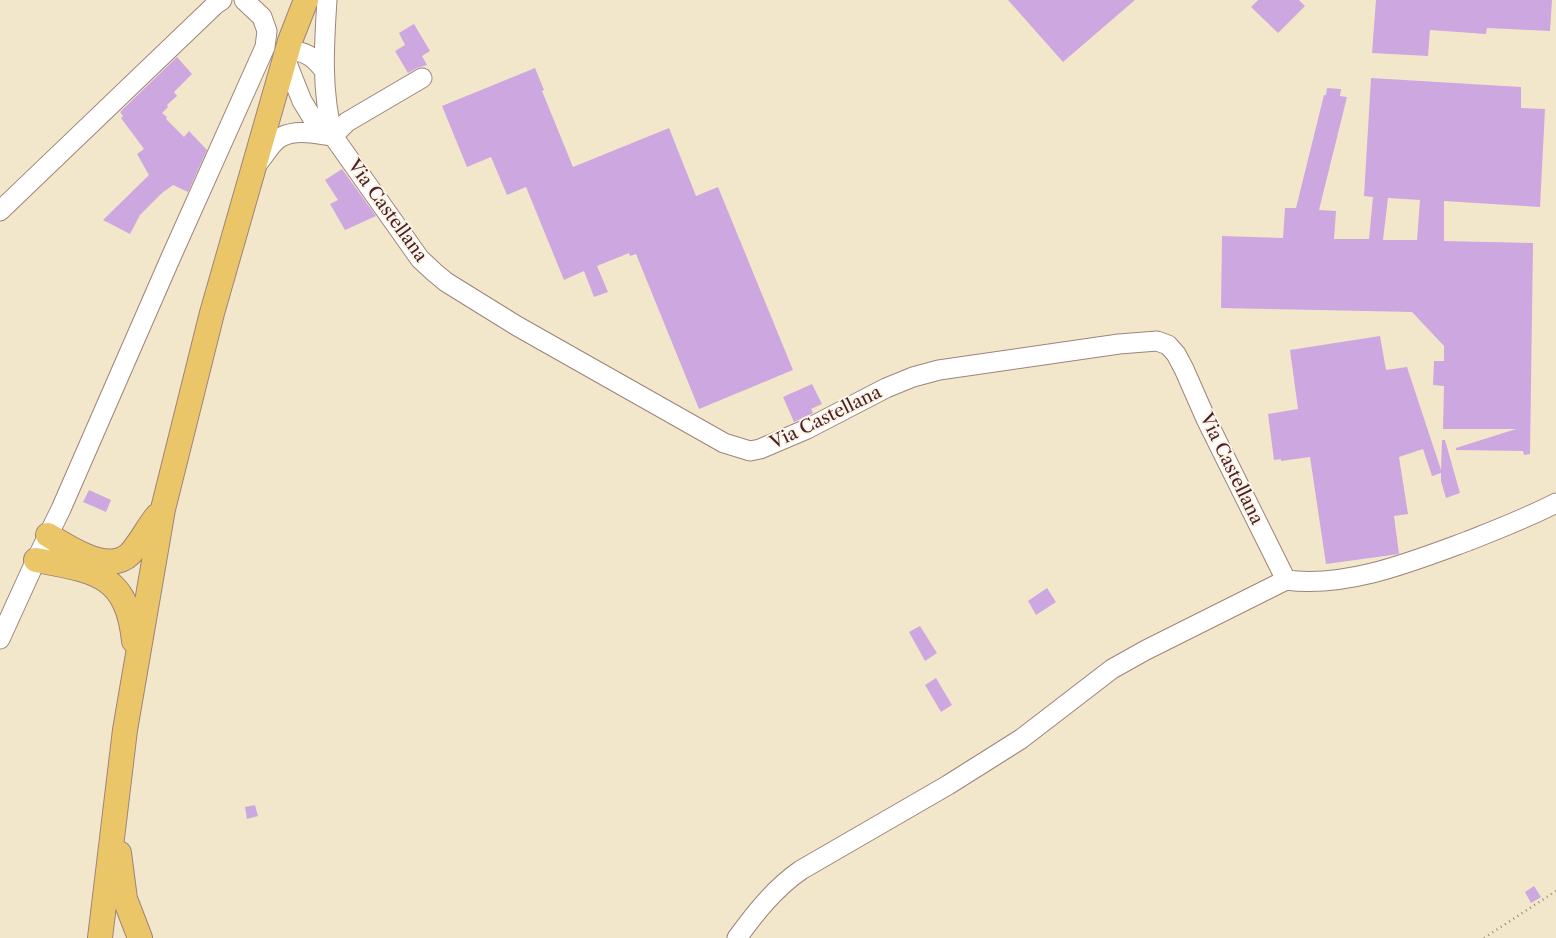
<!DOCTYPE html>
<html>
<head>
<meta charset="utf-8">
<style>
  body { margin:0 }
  canvas { display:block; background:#f2e7cb }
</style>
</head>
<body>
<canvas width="1556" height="938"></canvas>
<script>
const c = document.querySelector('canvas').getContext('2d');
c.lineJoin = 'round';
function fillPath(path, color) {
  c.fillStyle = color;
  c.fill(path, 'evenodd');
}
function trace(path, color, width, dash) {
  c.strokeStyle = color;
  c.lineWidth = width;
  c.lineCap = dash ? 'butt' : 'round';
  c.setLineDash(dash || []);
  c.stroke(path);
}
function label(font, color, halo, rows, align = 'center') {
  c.font = font + ' "Libre Caslon Text",serif';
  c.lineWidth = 4;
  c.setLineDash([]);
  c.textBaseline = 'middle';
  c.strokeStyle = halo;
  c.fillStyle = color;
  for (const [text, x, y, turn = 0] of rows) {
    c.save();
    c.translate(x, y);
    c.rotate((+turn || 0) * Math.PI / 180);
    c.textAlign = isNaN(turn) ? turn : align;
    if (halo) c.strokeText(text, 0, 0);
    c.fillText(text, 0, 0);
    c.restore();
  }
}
fillPath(new Path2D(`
  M 1008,0 L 1135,0 L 1063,62 Z
  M 1258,0 L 1299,0 L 1305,6 L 1278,33 L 1251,7 Z
  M 1376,0 L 1552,0 L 1550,31 L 1487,28 L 1486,34 L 1430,30 L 1428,56 L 1372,53 Z
  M 414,24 L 430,51 L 422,56 L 427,65 L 417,68 L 408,73 L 395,51 L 405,45 L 399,33 Z
  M 177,57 L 192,74 L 174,92 L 177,96 L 167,105 L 168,107 L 162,113 L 167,117 L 166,119 L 184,137 L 189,131 L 207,150 L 188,192 L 173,185 L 162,193 L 140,215 L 130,234 L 103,220 L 149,175 L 137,154 L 144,149 L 121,118 L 123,116 L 120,112 Z
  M 535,68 L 544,90 L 542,91 L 573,167 L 669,128 L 696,196 L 718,187 L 793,370 L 699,409 L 636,254 L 630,256 L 629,253 L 597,266 L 608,292 L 594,297 L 584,271 L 564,280 L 526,187 L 507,195 L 491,157 L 467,167 L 442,106 Z
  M 1371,78 L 1521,87 L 1521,108 L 1545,109 L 1540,207 L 1444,201 L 1444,241 L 1533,243 L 1530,454 L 1524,455 L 1523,451 L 1456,450 L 1456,448 L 1516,429 L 1443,429 L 1444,386 L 1433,385 L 1434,361 L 1444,361 L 1444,346 L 1412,312 L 1221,308 L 1222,236 L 1283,238 L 1285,208 L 1296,208 L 1324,95 L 1326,95 L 1327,88 L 1341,89 L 1340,96 L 1347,97 L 1319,210 L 1336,211 L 1334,239 L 1369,239 L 1373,197 L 1364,196 ZM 1388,198 L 1420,200 L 1417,240 L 1383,240 Z
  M 342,169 L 376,216 L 345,230 L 330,204 L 338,200 L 325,180 Z
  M 1380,336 L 1386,370 L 1407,367 L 1441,470 L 1442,440 L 1445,440 L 1460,493 L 1446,498 L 1441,481 L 1441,473 L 1432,476 L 1423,449 L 1399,457 L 1408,514 L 1394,516 L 1399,554 L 1326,564 L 1310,457 L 1281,461 L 1281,459 L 1274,460 L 1268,414 L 1298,409 L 1290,350 Z
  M 812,384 L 822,404 L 811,409 L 813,413 L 794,422 L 783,397 Z
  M 89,490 L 111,500 L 106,512 L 83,502 Z
  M 1047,588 L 1056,602 L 1036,615 L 1028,601 Z
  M 920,626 L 937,653 L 925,661 L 909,632 Z
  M 936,678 L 952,705 L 941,712 L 925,685 Z
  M 255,805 L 258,816 L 247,819 L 245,807 Z
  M 1534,886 L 1541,897 L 1531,903 L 1525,892 Z`), '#cda8e0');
const minor = new Path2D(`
  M 327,0 C 324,46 321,90 333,136
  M 323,69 C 315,59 308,53 296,51 L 285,58 L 302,101 L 313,119 L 333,136 L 420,259 L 434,272 L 446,282 L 517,326 L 724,443 L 750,451 L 760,449 L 807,429 L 886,388 L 913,377 L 939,370 L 1119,344 L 1157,341 L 1168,345 L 1176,354 L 1184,369 L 1206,419 L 1286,580
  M 333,136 L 347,122 L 422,78
  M 257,164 C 265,156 271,142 281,137 C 297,129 316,134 333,136
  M 0,211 L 216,4 L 222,0
  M 1286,580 C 1347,588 1411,562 1468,541 C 1498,529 1527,518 1556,503
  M 0,639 L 36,560 L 61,509 L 171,257 L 265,47 L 267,31 L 262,17 L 244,0
  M 737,938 C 756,912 775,888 801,870 L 948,785 L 1021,739 L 1112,669 L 1146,650 L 1286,580`);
const major = new Path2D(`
  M 48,535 C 68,547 108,575 130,554 C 141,542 147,528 157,516
  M 36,560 C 94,571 127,573 134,641
  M 119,853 L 125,899 L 140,938
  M 100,938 L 125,730 L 163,509 L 212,313 L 290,41 L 306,0`);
trace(minor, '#9e837b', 21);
trace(major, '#9e837b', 26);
trace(new Path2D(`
  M 1484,938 L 1556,891`), '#9e837b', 2.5, [1, 4]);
trace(minor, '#fff', 19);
trace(major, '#ebc669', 24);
label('18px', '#4a1f2b', '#fcf5e5', [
  ["Via Castellana",387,211,54],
  ["Via Castellana",826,418,-26],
  ["Via Castellana",1231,469,64]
]);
</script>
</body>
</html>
